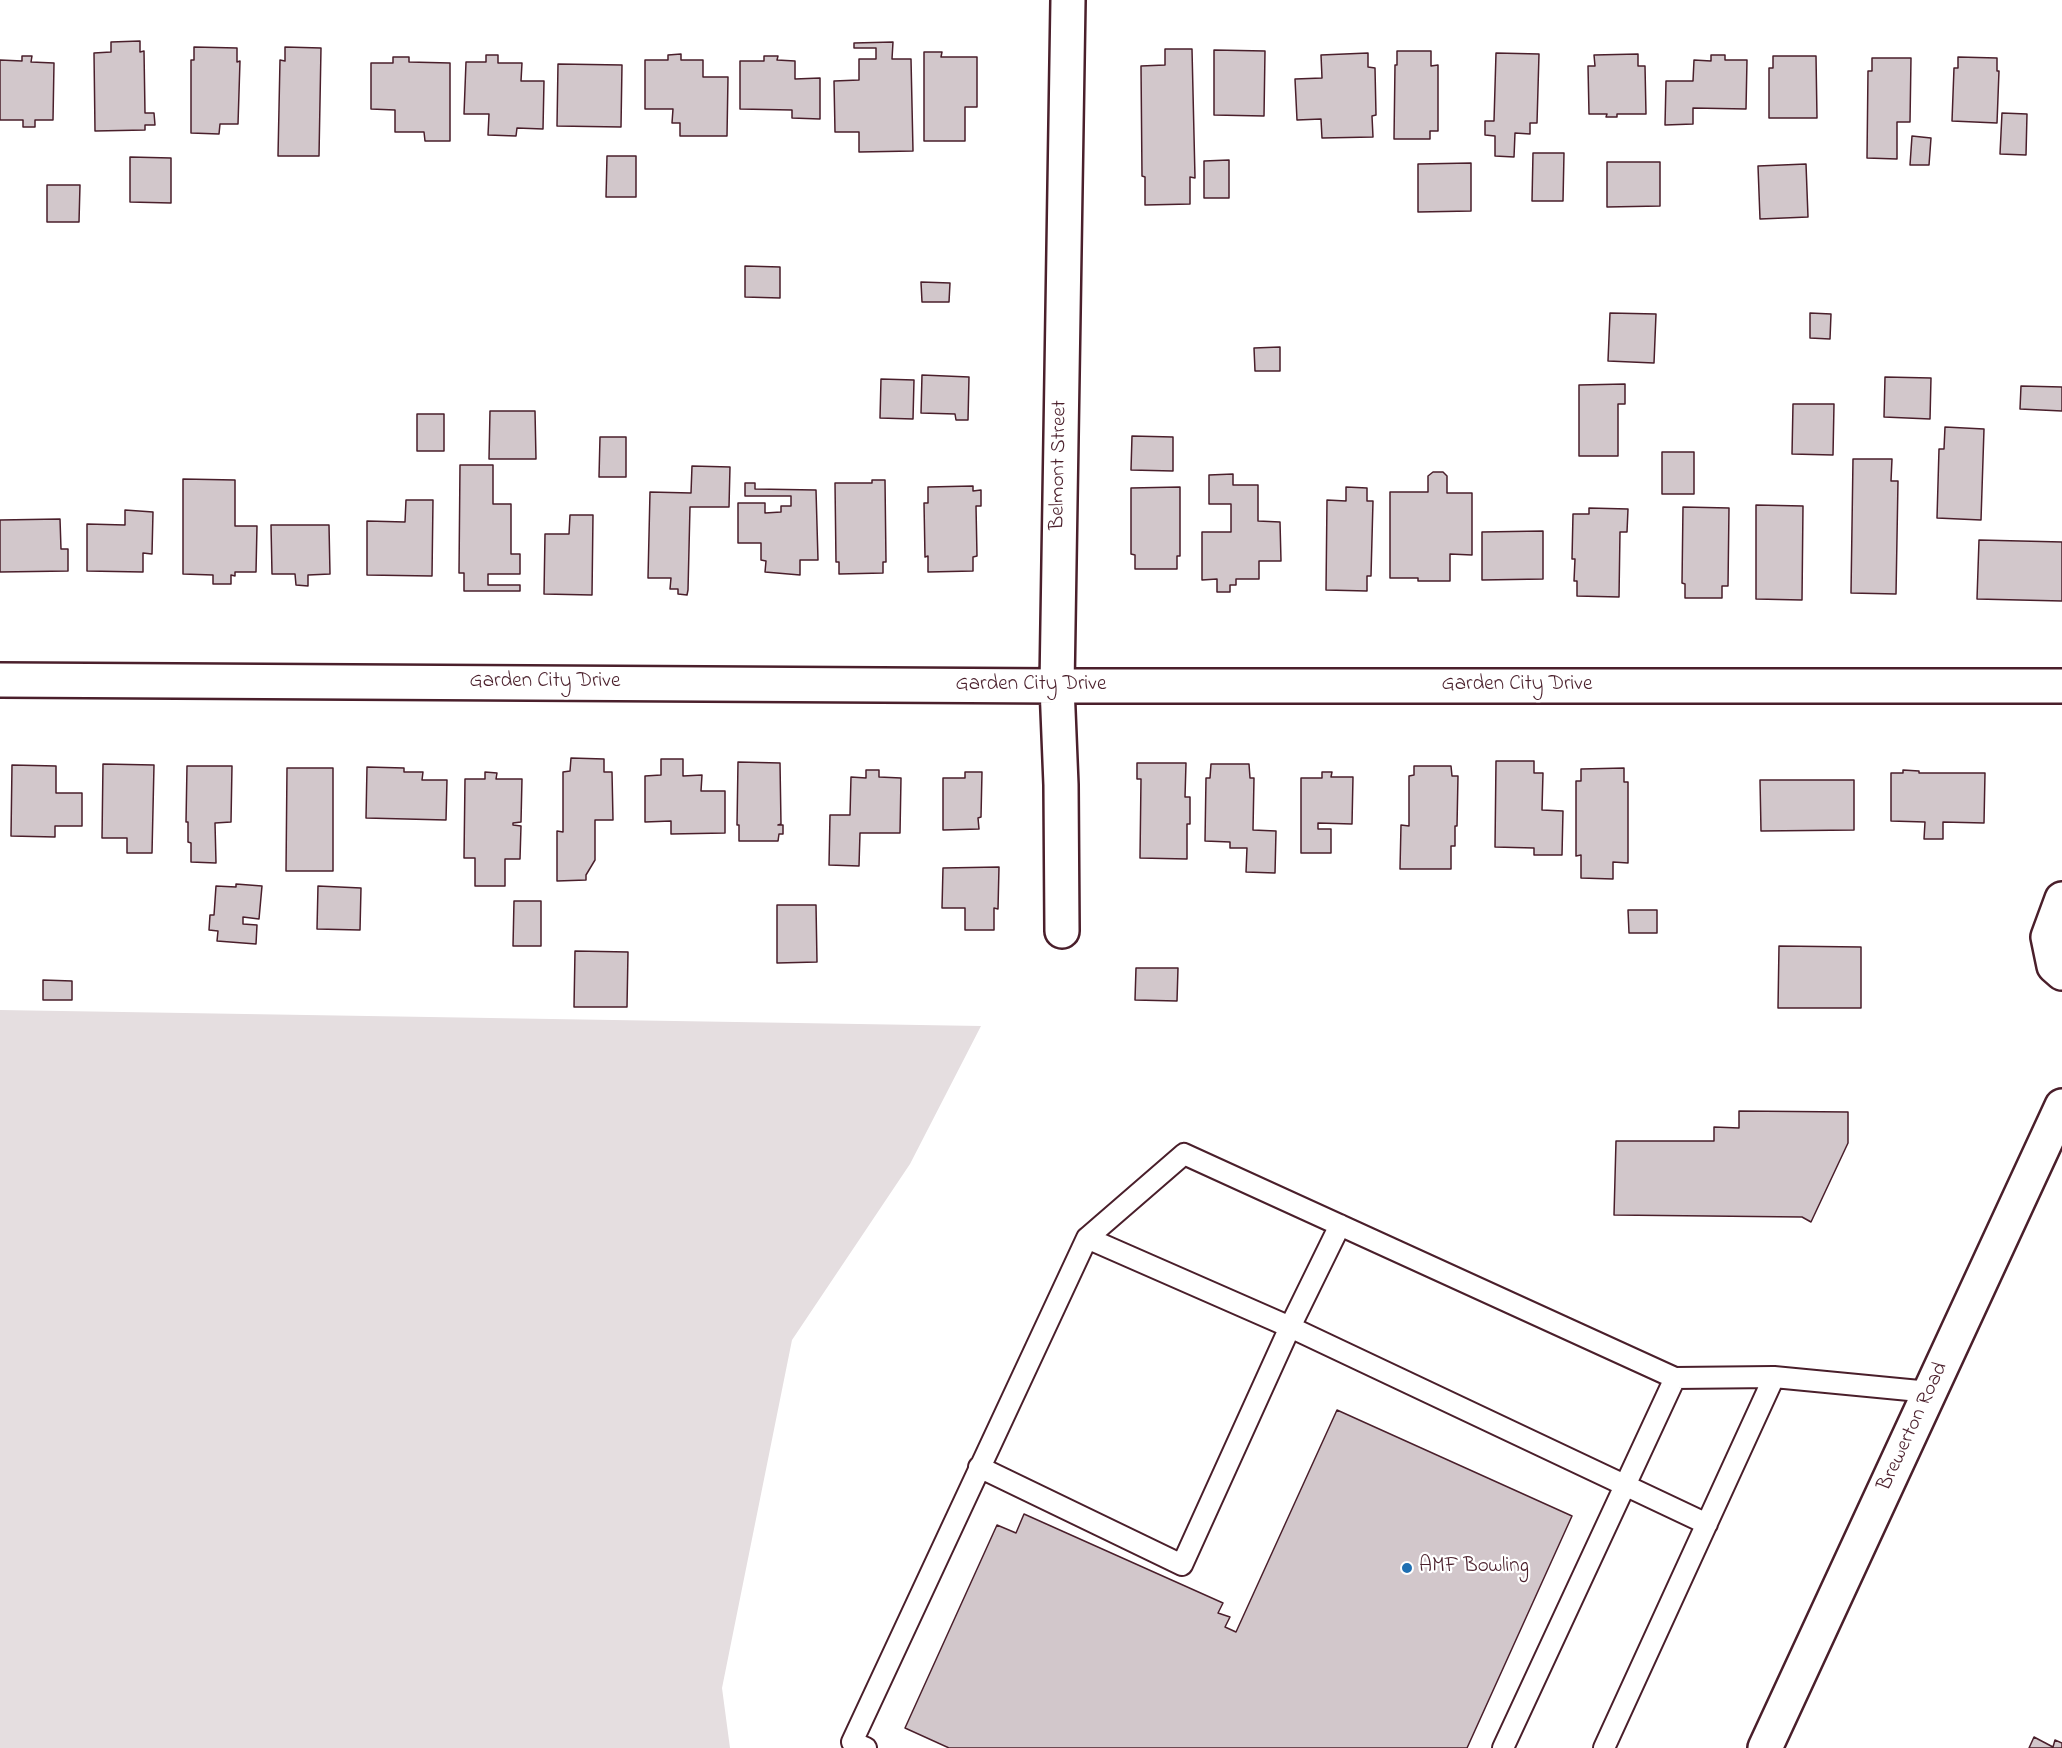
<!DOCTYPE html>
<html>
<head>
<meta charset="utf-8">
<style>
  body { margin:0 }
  canvas { display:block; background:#fff }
</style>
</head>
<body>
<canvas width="2062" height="1748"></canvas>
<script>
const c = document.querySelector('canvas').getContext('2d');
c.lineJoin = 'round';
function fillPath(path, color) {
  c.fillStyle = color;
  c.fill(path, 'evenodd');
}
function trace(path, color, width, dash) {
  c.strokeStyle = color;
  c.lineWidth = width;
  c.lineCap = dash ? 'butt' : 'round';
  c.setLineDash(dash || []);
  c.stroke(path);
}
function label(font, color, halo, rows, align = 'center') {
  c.font = font + ' "Indie Flower",sans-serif';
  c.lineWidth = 4.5;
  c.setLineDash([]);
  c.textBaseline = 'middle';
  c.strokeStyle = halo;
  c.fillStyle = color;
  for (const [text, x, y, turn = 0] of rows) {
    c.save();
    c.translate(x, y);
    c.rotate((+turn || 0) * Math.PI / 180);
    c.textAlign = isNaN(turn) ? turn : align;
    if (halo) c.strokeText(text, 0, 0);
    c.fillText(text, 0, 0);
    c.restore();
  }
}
fillPath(new Path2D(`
  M 0,1010 L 981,1026 L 910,1164 L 792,1340 L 722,1688 L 730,1748 L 0,1748 Z`), '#e5dee0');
const building = new Path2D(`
  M 140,41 L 140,52 L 144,51 L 145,113 L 154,113 L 155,125 L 145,125 L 145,130 L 95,131 L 94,53 L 111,52 L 111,42 Z
  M 893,42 L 892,59 L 911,59 L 913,151 L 859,152 L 859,132 L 835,132 L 834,81 L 859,80 L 859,59 L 876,59 L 876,48 L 854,48 L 854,43 Z
  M 194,47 L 237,48 L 237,62 L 240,61 L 238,124 L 220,124 L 219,134 L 191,133 L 191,60 L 194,60 Z
  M 285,47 L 321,48 L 319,156 L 278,156 L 280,60 L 285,61 Z
  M 1165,49 L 1192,49 L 1195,178 L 1190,177 L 1190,204 L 1145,205 L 1145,177 L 1142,176 L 1141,66 L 1165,65 Z
  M 1214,50 L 1265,51 L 1264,116 L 1214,115 Z
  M 1397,51 L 1431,51 L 1431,66 L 1438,65 L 1438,131 L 1430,131 L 1430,139 L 1394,139 L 1395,65 L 1397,65 Z
  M 924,52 L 942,52 L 941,57 L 977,57 L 977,107 L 965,107 L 965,141 L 924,141 Z
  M 1368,53 L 1368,67 L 1375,68 L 1376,115 L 1372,116 L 1373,137 L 1322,138 L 1321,119 L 1297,120 L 1295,79 L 1322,78 L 1321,55 Z
  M 1496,53 L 1539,54 L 1537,123 L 1530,123 L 1530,134 L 1515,133 L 1514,157 L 1495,156 L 1495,136 L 1485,135 L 1485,121 L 1494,121 Z
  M 681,54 L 681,60 L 703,60 L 703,77 L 728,77 L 727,136 L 680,136 L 680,123 L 672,123 L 673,109 L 645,109 L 645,60 L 668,60 L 668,55 Z
  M 1638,54 L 1638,66 L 1645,66 L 1646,114 L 1617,114 L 1617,117 L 1606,117 L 1607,114 L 1589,114 L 1588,66 L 1595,66 L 1594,55 Z
  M 486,55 L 498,55 L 498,63 L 522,63 L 521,81 L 544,81 L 543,129 L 517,128 L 516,136 L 488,135 L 489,114 L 464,114 L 466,62 L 486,62 Z
  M 1711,55 L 1725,55 L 1725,60 L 1747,60 L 1746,109 L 1693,108 L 1693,124 L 1665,125 L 1666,81 L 1693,81 L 1694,60 L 1711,61 Z
  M 22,56 L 32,56 L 31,62 L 54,63 L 53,120 L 35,120 L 35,127 L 23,127 L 23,120 L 0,120 L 0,60 L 22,61 Z
  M 764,56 L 778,56 L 777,60 L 795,61 L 795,79 L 820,78 L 820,119 L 792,118 L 792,110 L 740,109 L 740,61 L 764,61 Z
  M 1773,56 L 1816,56 L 1817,118 L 1769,118 L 1769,68 L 1773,68 Z
  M 393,57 L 409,57 L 409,62 L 450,63 L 450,141 L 425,141 L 424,132 L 395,132 L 395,110 L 371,109 L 371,63 L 393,63 Z
  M 1958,57 L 1997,58 L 1997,71 L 1999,71 L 1997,123 L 1952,121 L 1954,68 L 1958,68 Z
  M 1872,58 L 1911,58 L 1910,122 L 1897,122 L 1897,159 L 1867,158 L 1868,71 L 1872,71 Z
  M 558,64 L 622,65 L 621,127 L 557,126 Z
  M 2002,113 L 2027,114 L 2026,155 L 2000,154 Z
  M 1912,136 L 1931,138 L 1929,165 L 1910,165 Z
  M 1533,153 L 1564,153 L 1563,201 L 1532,201 Z
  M 607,156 L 636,156 L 636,197 L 606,197 Z
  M 130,157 L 171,158 L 171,203 L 130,202 Z
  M 1229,160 L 1229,198 L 1204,198 L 1204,161 Z
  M 1607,162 L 1660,162 L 1660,206 L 1607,207 Z
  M 1471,163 L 1471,211 L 1418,212 L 1418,164 Z
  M 1806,164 L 1808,217 L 1760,219 L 1758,166 Z
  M 47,185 L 80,185 L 79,222 L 47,222 Z
  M 745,266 L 780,267 L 780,298 L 745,297 Z
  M 921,282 L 950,283 L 949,302 L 922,302 Z
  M 1610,313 L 1656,314 L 1654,363 L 1608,361 Z
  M 1810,313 L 1831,314 L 1830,339 L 1810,338 Z
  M 1280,347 L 1280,371 L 1255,371 L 1254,348 Z
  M 922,375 L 969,377 L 968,420 L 956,420 L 955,414 L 921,413 Z
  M 1885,377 L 1931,378 L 1930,419 L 1884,417 Z
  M 881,379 L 914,380 L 913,419 L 880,418 Z
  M 1625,384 L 1625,404 L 1618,404 L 1618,456 L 1579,456 L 1579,385 Z
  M 2021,386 L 2062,387 L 2062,411 L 2020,409 Z
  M 1793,404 L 1834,404 L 1833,455 L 1792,454 Z
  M 490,411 L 535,411 L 536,459 L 489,459 Z
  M 417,414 L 444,414 L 444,451 L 417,451 Z
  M 1945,427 L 1984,429 L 1981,520 L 1937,518 L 1939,449 L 1944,449 Z
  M 1132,436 L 1173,437 L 1173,471 L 1131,470 Z
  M 600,437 L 626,437 L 626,477 L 599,477 Z
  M 1662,452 L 1694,452 L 1694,494 L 1662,494 Z
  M 1853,459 L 1892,459 L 1891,481 L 1898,481 L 1896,594 L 1851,593 Z
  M 460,465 L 493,465 L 493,504 L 511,504 L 511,554 L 520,554 L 520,574 L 488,574 L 488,585 L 520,585 L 520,591 L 464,591 L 464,573 L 459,573 Z
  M 692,466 L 730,467 L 729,507 L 690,507 L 688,590 L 687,595 L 678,594 L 678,589 L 670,589 L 671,578 L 648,578 L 650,492 L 691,493 Z
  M 1433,472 L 1443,472 L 1447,476 L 1447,493 L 1472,493 L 1472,555 L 1450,554 L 1450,581 L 1418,581 L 1418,578 L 1390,578 L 1390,492 L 1428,492 L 1428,476 Z
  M 1233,474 L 1233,485 L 1258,485 L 1258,521 L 1280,522 L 1281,561 L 1259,561 L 1259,579 L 1236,579 L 1236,585 L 1230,585 L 1230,592 L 1217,592 L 1217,579 L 1202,580 L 1202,532 L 1231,532 L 1231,504 L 1209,504 L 1209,475 Z
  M 183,479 L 235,480 L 235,526 L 257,526 L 256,572 L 235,572 L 235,576 L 231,575 L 231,584 L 213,584 L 213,575 L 183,574 Z
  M 872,480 L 885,480 L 886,562 L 883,562 L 883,573 L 839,574 L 839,562 L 836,562 L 835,483 L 872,483 Z
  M 745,483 L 755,483 L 755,489 L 816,490 L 818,560 L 800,560 L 800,575 L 765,572 L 766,561 L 761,560 L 761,543 L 738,543 L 738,503 L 765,503 L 765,513 L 781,512 L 781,506 L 791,506 L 791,496 L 745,496 Z
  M 973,486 L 973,491 L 981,490 L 981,506 L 976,506 L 977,556 L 973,557 L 973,571 L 928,572 L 928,556 L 925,557 L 924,503 L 928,503 L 928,487 Z
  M 1180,487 L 1180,556 L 1177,556 L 1177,569 L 1135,569 L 1135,555 L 1131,554 L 1131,488 Z
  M 1346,487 L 1367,488 L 1367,501 L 1373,501 L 1371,576 L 1367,576 L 1367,591 L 1326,590 L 1327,500 L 1346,501 Z
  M 406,500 L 433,500 L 432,576 L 367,575 L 367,521 L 405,522 Z
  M 1756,505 L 1803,506 L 1802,600 L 1756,599 Z
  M 1683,507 L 1729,508 L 1728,586 L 1722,586 L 1722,598 L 1685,598 L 1685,584 L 1682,583 Z
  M 1589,508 L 1628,509 L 1627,532 L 1620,532 L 1619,597 L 1577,596 L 1577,581 L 1574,581 L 1575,559 L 1572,559 L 1573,514 L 1589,514 Z
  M 125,510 L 153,512 L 152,554 L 143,553 L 143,572 L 87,571 L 87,524 L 125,525 Z
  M 570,515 L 593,515 L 592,595 L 544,594 L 545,534 L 569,534 Z
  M 60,519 L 61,549 L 68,549 L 68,571 L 0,572 L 0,520 Z
  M 271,525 L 329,525 L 330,574 L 308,575 L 308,586 L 296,585 L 295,574 L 272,574 Z
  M 1543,531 L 1543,579 L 1482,580 L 1482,532 Z
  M 1979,540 L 2062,542 L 2062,601 L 1977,599 Z
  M 571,758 L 604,759 L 604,772 L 612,772 L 613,820 L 595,820 L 595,860 L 586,875 L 586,880 L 557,881 L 557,831 L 563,832 L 563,772 L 570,771 Z
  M 661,759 L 683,759 L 683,776 L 702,775 L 701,791 L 725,791 L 725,833 L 671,834 L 671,821 L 645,822 L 645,776 L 661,775 Z
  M 1496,761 L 1534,761 L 1534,773 L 1543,773 L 1542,810 L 1563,811 L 1562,855 L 1534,855 L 1534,848 L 1495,847 Z
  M 738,762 L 780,763 L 781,824 L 778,825 L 783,825 L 783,834 L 779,834 L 778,841 L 739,841 L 739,825 L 737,825 Z
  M 1137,763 L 1186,763 L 1185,797 L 1190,797 L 1190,824 L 1187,824 L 1187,859 L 1140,858 L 1141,779 L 1137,779 Z
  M 103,764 L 154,765 L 152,853 L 127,853 L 127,838 L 102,838 Z
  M 1211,764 L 1249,764 L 1250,778 L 1254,778 L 1253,830 L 1276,831 L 1275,873 L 1246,872 L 1247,848 L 1230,848 L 1230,842 L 1205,841 L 1206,778 L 1210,778 Z
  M 12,765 L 56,766 L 56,793 L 82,793 L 82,826 L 55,826 L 55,837 L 11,836 Z
  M 187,766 L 232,766 L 231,822 L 215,823 L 216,863 L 191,862 L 191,843 L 188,842 L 188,822 L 186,822 Z
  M 1414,766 L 1451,766 L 1452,776 L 1458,776 L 1457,826 L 1455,826 L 1455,846 L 1451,846 L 1451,869 L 1400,869 L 1401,825 L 1409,826 L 1409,776 L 1414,775 Z
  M 367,767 L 404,768 L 404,772 L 423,772 L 422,780 L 447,780 L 446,820 L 366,818 Z
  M 287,768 L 333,768 L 333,871 L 286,871 Z
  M 1624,768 L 1624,782 L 1628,782 L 1628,863 L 1613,862 L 1613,879 L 1581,878 L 1581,855 L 1576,856 L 1576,781 L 1581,781 L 1581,769 Z
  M 866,770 L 879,770 L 879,777 L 901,778 L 900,833 L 860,833 L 859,866 L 829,865 L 830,815 L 850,815 L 851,777 L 866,778 Z
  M 1903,770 L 1919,771 L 1919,773 L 1985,773 L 1984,823 L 1943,822 L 1943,839 L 1924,839 L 1925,822 L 1891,821 L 1891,773 L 1903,773 Z
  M 485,772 L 497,773 L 496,779 L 522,779 L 521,822 L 513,823 L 513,825 L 521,826 L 520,859 L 505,859 L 505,886 L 475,886 L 475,858 L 464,858 L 465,779 L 485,779 Z
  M 965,772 L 982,772 L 981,817 L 978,818 L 979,829 L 943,830 L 943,778 L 965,778 Z
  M 1322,772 L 1332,772 L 1331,777 L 1353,777 L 1352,824 L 1318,823 L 1318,829 L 1331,829 L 1331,853 L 1301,853 L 1301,778 L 1322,778 Z
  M 1760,780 L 1854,780 L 1854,830 L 1761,831 Z
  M 999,867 L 998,909 L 994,908 L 994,930 L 965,930 L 965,908 L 942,908 L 943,868 Z
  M 236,884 L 262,886 L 259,919 L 243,917 L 243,924 L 257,925 L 256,944 L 217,941 L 218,931 L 209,930 L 210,915 L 214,915 L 216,886 L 236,887 Z
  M 318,886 L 361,888 L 360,930 L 317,929 Z
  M 514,901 L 541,901 L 541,946 L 513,946 Z
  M 777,905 L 816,905 L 817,962 L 777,963 Z
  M 1628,910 L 1657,910 L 1657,933 L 1629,933 Z
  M 1779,946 L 1861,947 L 1861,1008 L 1778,1008 Z
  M 575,951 L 628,952 L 627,1007 L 574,1007 Z
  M 1136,968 L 1178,968 L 1177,1001 L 1135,1000 Z
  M 43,980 L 72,981 L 72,1000 L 43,1000 Z
  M 1739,1111 L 1848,1112 L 1848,1143 L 1811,1222 L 1802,1217 L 1614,1215 L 1616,1141 L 1714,1141 L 1714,1127 L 1739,1128 Z
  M 1337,1410 L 1572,1516 L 1467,1748 L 949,1748 L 905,1728 L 997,1525 L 1016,1533 L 1024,1514 L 1223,1603 L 1218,1613 L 1230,1617 L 1225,1627 L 1236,1632 Z
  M 2034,1737 L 2053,1747 L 2055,1740 L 2062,1743 L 2062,1748 L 2029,1748 Z`);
fillPath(building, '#d2c7cb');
trace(building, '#4a1f2b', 1.5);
const lane = new Path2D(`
  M 1087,1238 L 1290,1327 L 1340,1225
  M 979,1467 L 1182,1565 L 1290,1327 L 1707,1524
  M 866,1748 L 852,1742 L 1087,1238 L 1184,1154 L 1675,1378 L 1774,1377 L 1930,1392
  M 1503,1748 L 1675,1378
  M 1604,1748 L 1774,1377`);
const street = new Path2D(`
  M 0,680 L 1057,686 L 2062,686
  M 2062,899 L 2048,937 L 2054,966 L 2062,973
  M 1062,931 L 1061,785 L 1057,686 L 1068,0`);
const primary = new Path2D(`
  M 1765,1748 L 2062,1106`);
trace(lane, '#4a1f2b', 24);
trace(street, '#4a1f2b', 38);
trace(primary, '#4a1f2b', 38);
trace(lane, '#fff', 20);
trace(street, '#fff', 33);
trace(primary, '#fff', 33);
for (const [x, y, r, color] of [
  [1407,1568,6,"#1f6fb2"]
]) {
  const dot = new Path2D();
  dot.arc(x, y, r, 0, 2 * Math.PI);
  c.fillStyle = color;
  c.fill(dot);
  trace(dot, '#fff', 2);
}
label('21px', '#4a1f2b', '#fff', [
  ["Belmont Street",1060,465,-89],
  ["Garden City Drive",545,683],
  ["Garden City Drive",1031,686],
  ["Garden City Drive",1517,686],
  ["Brewerton Road",1914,1427,-65]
]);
label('21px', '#4a1f2b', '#fff', [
  ["AMF Bowling",1419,1568]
], 'left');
</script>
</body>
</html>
